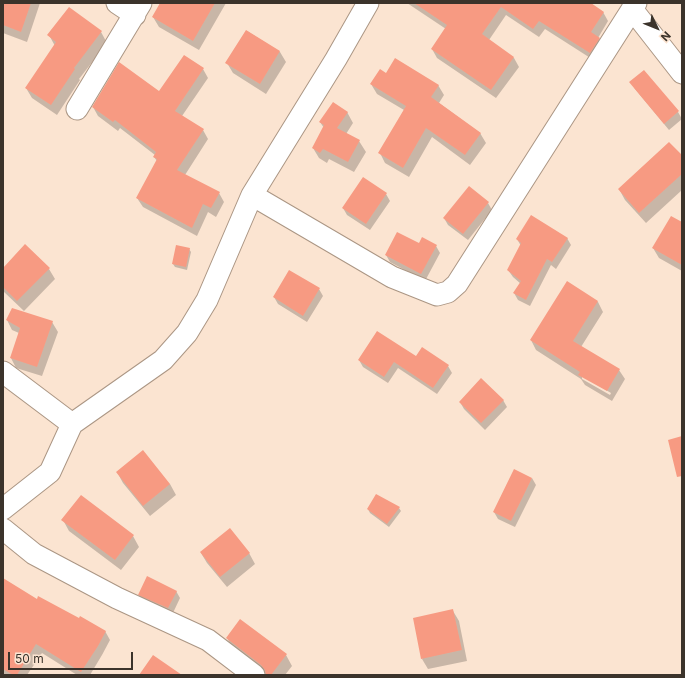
<!DOCTYPE html>
<html>
<head>
<meta charset="utf-8">
<style>
  body { margin:0 }
  #map { position:relative; width:685px; height:678px; overflow:hidden; background:#fbe4d1; font-family:Inter,sans-serif }
  canvas { display:block }
  .frame { position:absolute; inset:0; border:4px solid #3b332b; pointer-events:none }
  .north { position:absolute; left:637px; top:8px; width:40px; height:40px; -webkit-text-stroke:3px #fbe4d1; paint-order:stroke; rotate:133deg; font-size:11px; font-weight:700; line-height:16px; text-align:center; color:#3b332b }
  .north::after { content:''; display:block; margin:auto; width:14px; height:18px; background:#3b332b; clip-path:polygon(50% 0,100% 100%,50% 72%,0 100%) }
  .scale { position:absolute; left:8px; top:652px; width:125px; height:18px; box-sizing:border-box; border:2px solid #3b332b; border-top:0; padding-left:5px; font-size:12px; line-height:14px; white-space:nowrap; color:#3b332b; -webkit-text-stroke:3px #fbe4d1; paint-order:stroke }
</style>
</head>
<body>
<div id="map">
<canvas width="685" height="678"></canvas>
<div class="frame"></div>
<div class="north">N</div>
<div class="scale">50 m</div>
</div>
<script>
const c = document.querySelector('canvas').getContext('2d');
c.lineJoin = 'round';
function fillPath(path, color) {
  c.fillStyle = color;
  c.fill(path, 'evenodd');
}
function trace(path, color, width, dash) {
  c.strokeStyle = color;
  c.lineWidth = width;
  c.lineCap = dash ? 'butt' : 'round';
  c.setLineDash(dash || []);
  c.stroke(path);
}
fillPath(new Path2D(`
  M 3,3 L 40,3 L 27,42 L 3,33 Z
  M 162,3 L 226,3 L 199,50 L 159,27 L 153,17 Z
  M 407,3 L 589,3 L 603,12 L 608,21 L 598,38 L 604,47 L 595,61 L 545,29 L 539,37 L 506,15 L 489,40 L 514,58 L 519,67 L 496,98 L 437,58 L 432,49 L 446,29 Z
  M 247,31 L 280,52 L 286,62 L 266,94 L 233,73 L 227,63 Z
  M 101,32 L 107,43 L 79,79 L 80,80 L 57,115 L 32,98 L 26,88 L 55,46 L 49,35 Z
  M 203,69 L 208,78 L 182,116 L 203,130 L 208,139 L 185,175 L 219,193 L 224,202 L 216,217 L 208,212 L 197,236 L 143,207 L 137,198 L 157,161 L 154,157 L 155,155 L 120,128 L 118,131 L 98,116 L 93,107 L 159,92 Z
  M 631,82 L 678,112 L 682,119 L 669,130 L 635,89 Z
  M 371,84 L 438,85 L 444,95 L 439,103 L 480,133 L 486,143 L 470,165 L 432,137 L 409,177 L 385,163 L 380,153 L 404,110 L 377,94 Z
  M 347,112 L 353,123 L 346,134 L 359,141 L 366,152 L 354,172 L 329,159 L 327,163 L 319,158 L 313,148 L 324,128 L 320,122 Z
  M 682,157 L 682,190 L 646,223 L 625,200 L 619,189 Z
  M 386,194 L 390,201 L 370,230 L 347,215 L 343,208 Z
  M 488,203 L 492,210 L 468,240 L 448,225 L 444,218 Z
  M 682,223 L 682,271 L 659,258 L 653,248 Z
  M 567,238 L 571,245 L 556,269 L 551,265 L 530,306 L 518,300 L 514,293 L 521,284 L 513,277 L 508,270 L 521,246 L 517,239 Z
  M 419,244 L 436,246 L 440,253 L 425,281 L 390,262 L 386,255 Z
  M 189,249 L 191,252 L 187,270 L 175,267 L 173,264 Z
  M 3,269 L 49,269 L 55,279 L 24,311 L 3,291 Z
  M 567,283 L 598,302 L 603,312 L 581,347 L 619,370 L 625,379 L 612,401 L 585,385 L 581,379 L 536,350 L 531,340 ZM 582,376 L 611,393 L 610,395 L 582,379 Z
  M 319,289 L 323,296 L 307,322 L 278,304 L 274,297 Z
  M 7,320 L 52,322 L 58,332 L 42,376 L 16,368 L 11,358 L 19,333 L 12,330 Z
  M 417,357 L 448,366 L 452,373 L 437,394 L 398,368 L 388,383 L 363,367 L 359,360 Z
  M 503,400 L 507,407 L 485,430 L 464,409 L 460,402 Z
  M 117,472 L 170,484 L 176,495 L 150,516 L 123,483 Z
  M 532,478 L 536,485 L 515,527 L 498,519 L 494,512 Z
  M 81,496 L 133,536 L 139,547 L 121,570 L 69,531 L 63,520 Z
  M 399,508 L 401,511 L 389,527 L 370,513 L 368,509 Z
  M 201,553 L 249,553 L 255,564 L 227,587 L 207,563 Z
  M 3,583 L 37,600 L 105,631 L 110,640 L 102,655 L 90,675 L 77,675 L 42,653 L 27,675 L 3,675 Z
  M 176,591 L 180,598 L 172,615 L 143,602 L 139,595 Z
  M 453,611 L 459,621 L 467,661 L 428,669 L 422,659 Z
  M 227,638 L 286,655 L 292,666 L 285,675 L 267,675 L 233,649 Z`), '#0003');
fillPath(new Path2D(`
  M 3,3 L 31,3 L 21,32 L 3,25 Z
  M 160,3 L 215,3 L 193,41 L 152,17 Z
  M 414,3 L 591,3 L 604,12 L 591,32 L 600,38 L 590,53 L 539,21 L 533,29 L 501,7 L 482,34 L 514,57 L 491,90 L 431,49 L 447,25 Z
  M 69,7 L 102,31 L 74,68 L 75,69 L 51,105 L 25,88 L 56,42 L 47,35 Z
  M 246,30 L 280,51 L 260,84 L 225,63 Z
  M 184,55 L 204,68 L 175,111 L 204,129 L 177,170 L 220,192 L 211,208 L 203,204 L 192,228 L 136,198 L 157,159 L 153,157 L 156,152 L 115,120 L 113,122 L 92,107 L 119,62 L 159,91 Z
  M 395,58 L 439,85 L 431,97 L 481,133 L 465,155 L 426,128 L 403,168 L 378,153 L 406,106 L 370,84 L 380,69 L 386,73 Z
  M 644,70 L 679,111 L 664,124 L 629,82 Z
  M 333,102 L 348,112 L 337,128 L 360,140 L 348,162 L 323,149 L 320,153 L 312,148 L 324,125 L 319,122 Z
  M 669,142 L 682,155 L 682,174 L 639,213 L 618,189 Z
  M 363,177 L 387,193 L 366,224 L 342,208 Z
  M 469,186 L 489,202 L 463,234 L 443,218 Z
  M 531,215 L 568,238 L 552,262 L 547,259 L 526,300 L 513,293 L 521,281 L 507,270 L 521,243 L 516,239 Z
  M 671,216 L 682,222 L 682,265 L 652,248 Z
  M 397,232 L 419,243 L 422,237 L 437,245 L 421,274 L 385,255 Z
  M 25,244 L 50,268 L 17,301 L 3,287 L 3,268 Z
  M 176,245 L 190,248 L 186,267 L 172,264 Z
  M 289,270 L 320,288 L 303,316 L 273,297 Z
  M 567,281 L 598,301 L 573,341 L 620,369 L 607,391 L 578,375 L 580,372 L 530,340 Z
  M 12,308 L 53,321 L 37,367 L 10,358 L 20,328 L 6,320 Z
  M 377,331 L 416,356 L 422,347 L 449,365 L 433,388 L 394,362 L 384,377 L 358,360 Z
  M 481,378 L 504,400 L 481,423 L 459,402 Z
  M 682,436 L 682,476 L 677,477 L 668,440 Z
  M 143,450 L 170,484 L 143,506 L 116,472 Z
  M 514,469 L 532,478 L 511,521 L 493,512 Z
  M 376,494 L 400,507 L 387,524 L 367,509 Z
  M 81,495 L 134,535 L 115,560 L 61,520 Z
  M 230,528 L 250,553 L 220,577 L 200,552 Z
  M 147,576 L 177,591 L 168,608 L 138,595 Z
  M 3,578 L 37,599 L 38,596 L 79,618 L 80,616 L 106,631 L 98,646 L 81,672 L 36,644 L 17,675 L 13,675 L 3,669 Z
  M 453,609 L 462,650 L 421,659 L 413,618 Z
  M 240,619 L 287,654 L 271,675 L 266,675 L 265,670 L 261,665 L 226,638 Z
  M 153,655 L 182,675 L 139,675 Z`), '#f79a82');
const minor = new Path2D(`
  M 117,3 L 135,15
  M 632,9 L 682,73
  M 77,109 L 141,3
  M 252,195 L 392,277 L 437,295 L 448,292 L 457,284 L 636,3
  M 3,372 L 72,424
  M 3,509 L 50,472 L 72,424 L 163,360 L 187,333 L 207,300 L 252,195 L 336,59 L 368,3
  M 3,529 L 34,554 L 117,598 L 208,640 L 254,675`);
trace(minor, '#ab9684', 23);
trace(minor, '#fff', 21);
</script>
</body>
</html>
